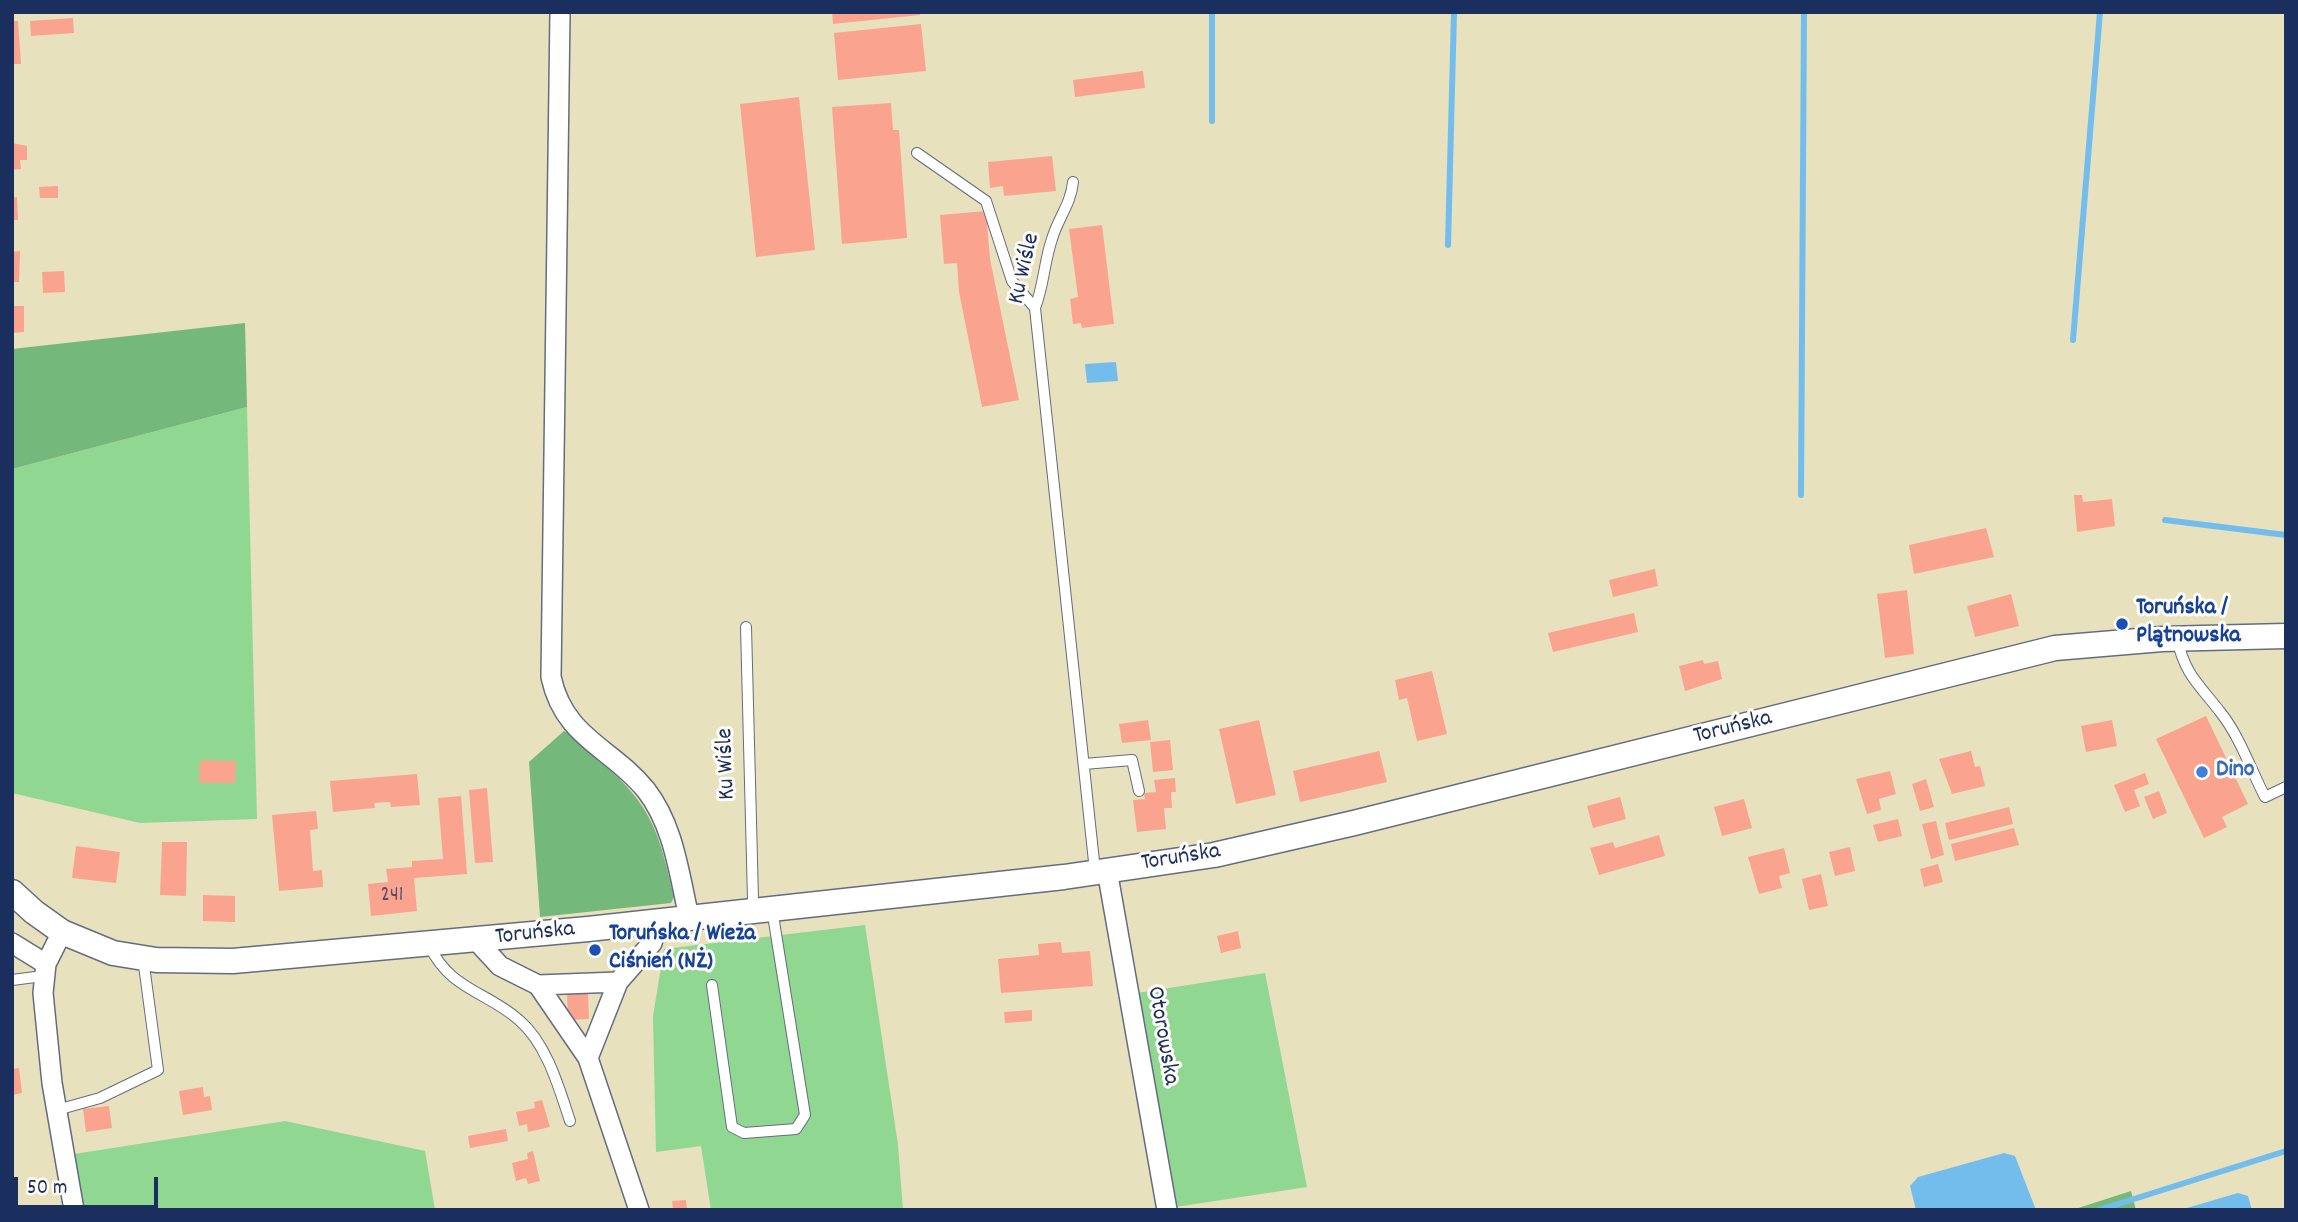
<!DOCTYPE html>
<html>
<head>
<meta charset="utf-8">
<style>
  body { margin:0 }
  #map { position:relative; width:2298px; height:1222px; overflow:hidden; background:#e8e1bd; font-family:Dekko,sans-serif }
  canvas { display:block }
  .frame { position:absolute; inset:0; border:14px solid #1b2f5e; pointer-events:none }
  .scale { position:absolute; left:14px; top:1177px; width:144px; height:32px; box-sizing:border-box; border:4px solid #1b2f5e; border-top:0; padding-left:9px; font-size:21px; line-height:24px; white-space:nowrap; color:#1b2f5e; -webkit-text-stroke:5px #fdfcf7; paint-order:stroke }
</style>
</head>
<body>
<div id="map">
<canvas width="2298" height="1222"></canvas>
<div class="frame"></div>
<div class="scale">50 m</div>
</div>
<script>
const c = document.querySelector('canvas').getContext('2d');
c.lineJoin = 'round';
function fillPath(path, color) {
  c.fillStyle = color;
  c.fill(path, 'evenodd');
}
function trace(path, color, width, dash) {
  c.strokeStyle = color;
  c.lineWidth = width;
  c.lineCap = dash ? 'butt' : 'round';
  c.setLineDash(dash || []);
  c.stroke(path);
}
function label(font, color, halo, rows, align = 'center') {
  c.font = font + ' Dekko,sans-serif';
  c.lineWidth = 6;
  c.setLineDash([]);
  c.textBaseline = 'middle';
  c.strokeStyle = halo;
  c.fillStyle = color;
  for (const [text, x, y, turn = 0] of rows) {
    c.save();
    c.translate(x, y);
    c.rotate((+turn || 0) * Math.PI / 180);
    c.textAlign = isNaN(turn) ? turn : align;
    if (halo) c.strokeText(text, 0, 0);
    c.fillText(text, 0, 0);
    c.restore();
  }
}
fillPath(new Path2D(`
  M 247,407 L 257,819 L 140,823 L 12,793 L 12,469 Z
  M 865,925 L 898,1145 L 903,1210 L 711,1210 L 701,1146 L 656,1152 L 653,1016 L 664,949 Z
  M 1265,973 L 1307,1187 L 1156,1210 L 1124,995 Z
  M 285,1121 L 425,1151 L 435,1210 L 79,1210 L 68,1155 Z`), '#90d792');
fillPath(new Path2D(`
  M 245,323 L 247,407 L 12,469 L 12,349 Z
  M 564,731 C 576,736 587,750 597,758 C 652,806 658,828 674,897 L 671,903 L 540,917 L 529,762 Z
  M 2131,1191 L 2136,1210 L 2072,1210 Z`), '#74b87c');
fillPath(new Path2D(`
  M 1116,362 L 1118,381 L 1087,383 L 1085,364 Z
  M 2004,1153 L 2015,1156 L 2036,1210 L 1916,1210 L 1910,1186 L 1918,1177 Z
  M 2238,1193 L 2248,1196 L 2252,1210 L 2180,1210 Z`), '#73bdec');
trace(new Path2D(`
  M 1212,12 L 1212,121
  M 1448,245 L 1454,12
  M 2073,340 L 2100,12
  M 1801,495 L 1804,12
  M 2165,520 L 2286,535
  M 2099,1210 L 2286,1151`), '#73bdec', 6);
fillPath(new Path2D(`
  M 832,12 L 919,12 L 920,15 L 833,24 Z
  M 73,18 L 74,33 L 31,36 L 30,21 Z
  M 12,21 L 18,21 L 21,64 L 12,64 Z
  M 921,24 L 926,71 L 838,80 L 834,33 Z
  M 1143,71 L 1145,88 L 1075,97 L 1073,80 Z
  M 799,97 L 815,250 L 756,257 L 740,104 Z
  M 891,103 L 893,130 L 899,130 L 907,238 L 842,244 L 832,107 Z
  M 12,143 L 27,146 L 27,160 L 20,160 L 21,169 L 12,170 Z
  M 1052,156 L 1056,191 L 1004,196 L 1003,186 L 990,188 L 988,162 Z
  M 58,186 L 58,198 L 40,198 L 39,187 Z
  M 17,197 L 18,220 L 12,220 L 12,198 Z
  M 986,211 L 990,259 L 1019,400 L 982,407 L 959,292 L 957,263 L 944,264 L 940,215 Z
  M 1102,225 L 1114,324 L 1082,328 L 1081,323 L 1073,324 L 1070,299 L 1078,297 L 1069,229 Z
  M 20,251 L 19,282 L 12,282 L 12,252 Z
  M 64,271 L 65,292 L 43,293 L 42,272 Z
  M 12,306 L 24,306 L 24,332 L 12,333 Z
  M 2074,495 L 2082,495 L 2083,502 L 2112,499 L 2115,526 L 2077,532 Z
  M 1986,528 L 1994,557 L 1914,574 L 1909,545 Z
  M 1655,569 L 1658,586 L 1613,597 L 1609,580 Z
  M 1907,590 L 1914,654 L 1885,658 L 1877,594 Z
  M 2011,594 L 2019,626 L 1975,637 L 1967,606 Z
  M 1634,613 L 1638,632 L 1553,652 L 1548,633 Z
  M 1703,660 L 1704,664 L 1718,661 L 1722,679 L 1685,691 L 1679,666 Z
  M 1432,671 L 1447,734 L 1417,741 L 1407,698 L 1399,700 L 1395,680 Z
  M 2206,716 L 2248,804 L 2222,817 L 2227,827 L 2204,838 L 2156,739 Z
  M 1148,720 L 1151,740 L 1122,743 L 1119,724 Z
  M 1259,720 L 1276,795 L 1236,804 L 1219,729 Z
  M 2112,720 L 2117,746 L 2086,752 L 2081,726 Z
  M 1170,740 L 1173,770 L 1153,772 L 1150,742 Z
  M 1379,751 L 1387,782 L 1300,802 L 1293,771 Z
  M 1971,751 L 1975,767 L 1980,766 L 1985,786 L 1952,794 L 1939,759 Z
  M 200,760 L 236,761 L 235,783 L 199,783 Z
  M 1890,771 L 1896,794 L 1879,799 L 1881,810 L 1867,814 L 1856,779 Z
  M 2145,773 L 2149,784 L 2134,790 L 2140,806 L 2125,812 L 2114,785 Z
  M 417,774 L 420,805 L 391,807 L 390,802 L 374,803 L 375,808 L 333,812 L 330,781 Z
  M 1175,778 L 1176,792 L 1171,792 L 1172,808 L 1164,808 L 1166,829 L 1137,832 L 1133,800 L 1145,799 L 1144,793 L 1156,792 L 1154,780 Z
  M 1926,779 L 1934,807 L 1920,811 L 1912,784 Z
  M 487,788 L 493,862 L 475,863 L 469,790 Z
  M 2159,791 L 2167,813 L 2153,819 L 2144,797 Z
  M 461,796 L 467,874 L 414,878 L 417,911 L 371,916 L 368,884 L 388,882 L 386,869 L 412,867 L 412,861 L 443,859 L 438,798 Z
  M 1620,797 L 1626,819 L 1593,828 L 1587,806 Z
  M 1744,799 L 1752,828 L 1722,836 L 1714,807 Z
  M 2009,807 L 2013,824 L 1949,840 L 1945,823 Z
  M 316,811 L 318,829 L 310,830 L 313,871 L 322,870 L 323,887 L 279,891 L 272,815 Z
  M 1898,819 L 1902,836 L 1878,842 L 1873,825 Z
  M 1936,821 L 1944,855 L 1931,859 L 1922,824 Z
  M 2014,828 L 2019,845 L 1955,861 L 1951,844 Z
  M 1659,835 L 1665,856 L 1599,875 L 1590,848 L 1613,842 L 1615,848 Z
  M 162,842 L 187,842 L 186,896 L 160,895 Z
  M 76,846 L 120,852 L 116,883 L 72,878 Z
  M 1850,847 L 1855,871 L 1835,876 L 1829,852 Z
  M 1784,848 L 1790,873 L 1779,876 L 1782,888 L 1759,894 L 1748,857 Z
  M 1938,864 L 1943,882 L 1924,887 L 1920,869 Z
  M 1821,874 L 1828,906 L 1809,910 L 1802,879 Z
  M 203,895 L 235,896 L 235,922 L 203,921 Z
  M 1238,931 L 1241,948 L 1221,953 L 1217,936 Z
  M 1061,942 L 1062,953 L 1090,951 L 1093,986 L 1001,993 L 998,959 L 1039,955 L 1038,944 Z
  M 588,993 L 589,1019 L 568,1020 L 567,994 Z
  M 1032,1010 L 1032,1021 L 1005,1023 L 1004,1012 Z
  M 19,1068 L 22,1093 L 12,1095 L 12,1069 Z
  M 203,1087 L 204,1097 L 210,1096 L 212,1110 L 183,1115 L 179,1091 Z
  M 542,1100 L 550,1127 L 528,1132 L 527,1124 L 519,1126 L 516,1112 L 535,1108 L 534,1102 Z
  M 109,1106 L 112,1128 L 86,1132 L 83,1109 Z
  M 506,1129 L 508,1141 L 470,1148 L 468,1136 Z
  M 533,1151 L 540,1181 L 528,1184 L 526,1178 L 516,1181 L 512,1163 L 528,1159 L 527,1153 Z
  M 686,1200 L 687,1210 L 673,1210 L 672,1201 Z`), '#faa490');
const service = new Path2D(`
  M 917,153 L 986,201 L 1012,281 L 1035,308
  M 1073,182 C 1071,204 1058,218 1052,239 C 1044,262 1044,285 1035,308 L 1095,871
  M 746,627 L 753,899
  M 2177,639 C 2186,677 2199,684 2221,713 C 2240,737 2251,770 2265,797 L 2286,787
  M 1084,764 L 1132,760 L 1139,791
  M 429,945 C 450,990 486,991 519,1020 C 547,1044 559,1088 570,1121
  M 12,980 L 43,976
  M 712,985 L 732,1127 L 744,1133 L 796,1129 L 805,1115 L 772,909
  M 57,1110 L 100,1098 L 158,1070 L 143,958`);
const minor = new Path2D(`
  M 560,12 L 551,677 C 564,738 611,747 646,790 C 674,826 679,874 689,917
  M 1107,870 L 1167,1210
  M 62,932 L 46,964 L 43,993 L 52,1083 L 74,1210
  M 476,940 L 500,966 L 538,985 L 588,1058 L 639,1210
  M 12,943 L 46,964
  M 538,985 L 618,982 L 652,943 L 658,921
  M 588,1058 L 618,982`);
const tertiary = new Path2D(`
  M 12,892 L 34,912 L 62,932 L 113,953 L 156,960 L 233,961 L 588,929 L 1064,877 L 1214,855 L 1354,823 L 2055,648 L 2162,639 L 2286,636`);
trace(service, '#636d7f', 12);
trace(minor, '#636d7f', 22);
trace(tertiary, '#636d7f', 27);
trace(service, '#fff', 10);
trace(minor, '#fff', 19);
trace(tertiary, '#fff', 24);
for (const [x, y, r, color] of [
  [2122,624,7,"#1a4fb4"],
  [2202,772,7,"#3f7fe0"],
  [595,950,7,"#1a4fb4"]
]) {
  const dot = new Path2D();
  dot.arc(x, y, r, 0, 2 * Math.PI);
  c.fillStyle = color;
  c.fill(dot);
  trace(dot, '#fdfcf7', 2.5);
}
label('21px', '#534c6a', null, [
  ["241",392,897]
]);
label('24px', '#1b2f5e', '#fdfcf7', [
  ["Ku Wiśle",1026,269,-77],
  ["Toruńska",1733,729,-14],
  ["Ku Wiśle",728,764,-92],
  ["Toruńska",1181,859,-9],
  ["Toruńska",535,935,-6],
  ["Otorowska",1161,1036,80]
]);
label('bold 24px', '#164399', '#fdfcf7', [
  ["Toruńska /",2136,610],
  ["Plątnowska",2136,638],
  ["Toruńska / Wieża",609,936],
  ["Ciśnień (NŻ)",609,964]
], 'left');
label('bold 24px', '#366cbe', '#fdfcf7', [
  ["Dino",2216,772]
], 'left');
</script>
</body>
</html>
